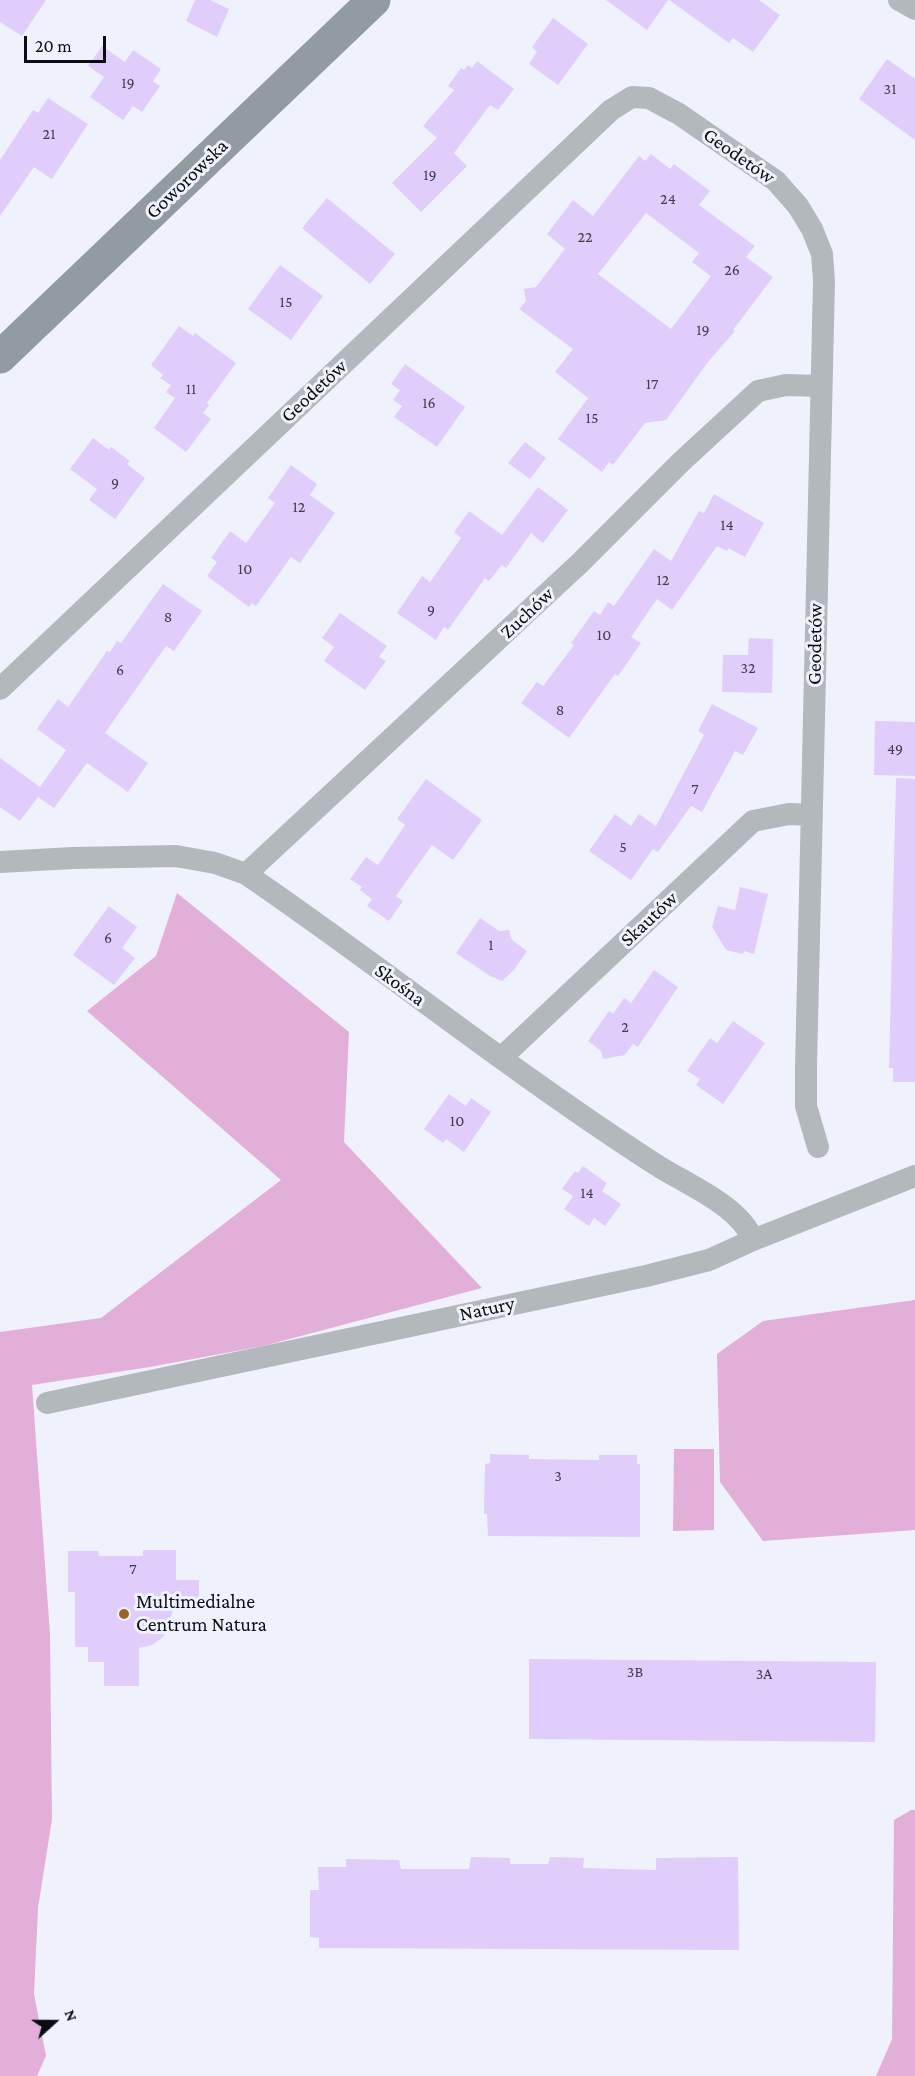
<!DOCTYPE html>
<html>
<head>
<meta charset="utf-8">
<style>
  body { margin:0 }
  #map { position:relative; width:915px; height:2076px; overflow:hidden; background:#eff2fd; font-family:"Crimson Pro",serif }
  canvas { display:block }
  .north { position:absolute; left:24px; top:1992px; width:60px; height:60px; -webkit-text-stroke:4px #eff2fd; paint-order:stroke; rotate:69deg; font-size:16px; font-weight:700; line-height:24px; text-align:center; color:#0b0c11 }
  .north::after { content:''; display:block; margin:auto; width:21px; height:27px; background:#0b0c11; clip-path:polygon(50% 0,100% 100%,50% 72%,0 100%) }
  .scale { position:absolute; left:24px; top:36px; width:82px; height:27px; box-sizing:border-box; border:3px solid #0b0c11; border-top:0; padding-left:8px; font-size:18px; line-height:21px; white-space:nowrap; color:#0b0c11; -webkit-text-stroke:4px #eff2fd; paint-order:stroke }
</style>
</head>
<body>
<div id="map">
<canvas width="915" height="2076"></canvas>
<div class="north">N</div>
<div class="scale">20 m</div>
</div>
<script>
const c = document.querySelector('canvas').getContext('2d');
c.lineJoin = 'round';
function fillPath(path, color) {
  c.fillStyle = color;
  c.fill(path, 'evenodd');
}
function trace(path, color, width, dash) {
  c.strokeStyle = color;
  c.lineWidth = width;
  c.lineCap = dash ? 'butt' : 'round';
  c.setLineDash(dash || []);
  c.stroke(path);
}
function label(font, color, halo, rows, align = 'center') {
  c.font = font + ' "Crimson Pro",serif';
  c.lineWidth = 6;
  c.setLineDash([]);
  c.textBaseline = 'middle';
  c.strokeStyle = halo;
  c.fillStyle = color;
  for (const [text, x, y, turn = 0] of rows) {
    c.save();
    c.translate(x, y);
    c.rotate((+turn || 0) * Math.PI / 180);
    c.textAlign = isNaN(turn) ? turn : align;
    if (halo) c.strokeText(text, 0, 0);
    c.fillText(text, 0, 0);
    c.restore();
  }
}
fillPath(new Path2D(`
  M 177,893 L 349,1032 L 344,1142 L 482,1288 L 263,1346 L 150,1367 L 32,1385 L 50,1634 L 52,1819 L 38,1908 L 34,1994 L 46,2056 L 37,2076 L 0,2076 L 0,1332 L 101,1318 L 281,1180 L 87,1011 L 156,956 Z
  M 915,1300 L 915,1530 L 763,1541 L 720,1482 L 717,1354 L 763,1321 Z
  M 674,1449 L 714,1449 L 714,1530 L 673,1531 Z
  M 911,1810 L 915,1810 L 915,2076 L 876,2076 L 892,2039 L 894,1820 Z`), '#e1afd7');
fillPath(new Path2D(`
  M 0,0 L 46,0 L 22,36 L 0,22 Z
  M 195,0 L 210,0 L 229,9 L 217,37 L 186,21 Z
  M 606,0 L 668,0 L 647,30 Z
  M 669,0 L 759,0 L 780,15 L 753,52 L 733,38 L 729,43 Z
  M 553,18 L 588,44 L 558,85 L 529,64 L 537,52 L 532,47 Z
  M 102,46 L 125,62 L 133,50 L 161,69 L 153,81 L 160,86 L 142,112 L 133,106 L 123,120 L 90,97 L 104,77 L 88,66 Z
  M 887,59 L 915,79 L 915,140 L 859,99 Z
  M 477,61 L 514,89 L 498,110 L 490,105 L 454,153 L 467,166 L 421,212 L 392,183 L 437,138 L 423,126 L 454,90 L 448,86 L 461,68 L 464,70 L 468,65 L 472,68 Z
  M 48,98 L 88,124 L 52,179 L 34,167 L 0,216 L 0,160 L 33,110 L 38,113 Z
  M 651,154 L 670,169 L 674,164 L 710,191 L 699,205 L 755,246 L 746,257 L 773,277 L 733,330 L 735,331 L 708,362 L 666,420 L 645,423 L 613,465 L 609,462 L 602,472 L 558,439 L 588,398 L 555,372 L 573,349 L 519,309 L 526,301 L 524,289 L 536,287 L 565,249 L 547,234 L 573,200 L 593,216 L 639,156 L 645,161 ZM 646,213 L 699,253 L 692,262 L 711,276 L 671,329 L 598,274 Z
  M 327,198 L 395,254 L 370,284 L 302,228 Z
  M 280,265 L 323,296 L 291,340 L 248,309 Z
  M 179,326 L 193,336 L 195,333 L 236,363 L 207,403 L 209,405 L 203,413 L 211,419 L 186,452 L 154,428 L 175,398 L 166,392 L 171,385 L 160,378 L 163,375 L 151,365 Z
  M 405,364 L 465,407 L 437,447 L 394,417 L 402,406 L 393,400 L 400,390 L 391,384 Z
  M 93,438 L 109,450 L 111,447 L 130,461 L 127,464 L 145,478 L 115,519 L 89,500 L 97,489 L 70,469 Z
  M 525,442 L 546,458 L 530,479 L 508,463 Z
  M 291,465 L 317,484 L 310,495 L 335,513 L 300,563 L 291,557 L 256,606 L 252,603 L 249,607 L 207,576 L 217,562 L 211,558 L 230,531 L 246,543 L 275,503 L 268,498 Z
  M 538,487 L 568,510 L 543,543 L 531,533 L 506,568 L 502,565 L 489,581 L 485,578 L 448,630 L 444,627 L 436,640 L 397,613 L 422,576 L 430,582 L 461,538 L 454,532 L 469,511 L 502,535 Z
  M 714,494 L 764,523 L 745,557 L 728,548 L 727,551 L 717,546 L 672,610 L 657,599 L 631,637 L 641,643 L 618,676 L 615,674 L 569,738 L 521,703 L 537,682 L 543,686 L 574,645 L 571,643 L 594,611 L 600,615 L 608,602 L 614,606 L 654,549 L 671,561 L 699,511 L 704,513 Z
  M 163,584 L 202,611 L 174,651 L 166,646 L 105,733 L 148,763 L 128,792 L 87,763 L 54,808 L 38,797 L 20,821 L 0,807 L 0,758 L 40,787 L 66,750 L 37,729 L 58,699 L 68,707 L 107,651 L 110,652 L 117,641 L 121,643 Z
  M 340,613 L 387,646 L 379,657 L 386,661 L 365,690 L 324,661 L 334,647 L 322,638 Z
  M 749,638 L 773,639 L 772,693 L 722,692 L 723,655 L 748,655 Z
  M 712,704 L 758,728 L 743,755 L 735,751 L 702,812 L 691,806 L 658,852 L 653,849 L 631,880 L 589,851 L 615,814 L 631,826 L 639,814 L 656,826 L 704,735 L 698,731 Z
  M 875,721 L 915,722 L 915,776 L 874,775 Z
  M 896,778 L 915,779 L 915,1082 L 893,1082 L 893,1068 L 889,1068 Z
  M 426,779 L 482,820 L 453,860 L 432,845 L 396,896 L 403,901 L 389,921 L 367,906 L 372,899 L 360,890 L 362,887 L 350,879 L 366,857 L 378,865 L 405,825 L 397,819 Z
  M 740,887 L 768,894 L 754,954 L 744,951 L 743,954 L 726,950 L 712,927 L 718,906 L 735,910 Z
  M 109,906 L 137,927 L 122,948 L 135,958 L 114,985 L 73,955 Z
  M 480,918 L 499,931 L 509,930 L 512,940 L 527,951 L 514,970 L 502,981 L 490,976 L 456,953 Z
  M 654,970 L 678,987 L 638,1047 L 633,1044 L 625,1055 L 603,1059 L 601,1051 L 588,1041 L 609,1011 L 613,1014 L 624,998 L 631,1003 Z
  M 733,1021 L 765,1043 L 723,1104 L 696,1085 L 700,1079 L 687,1071 L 710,1038 L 717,1043 Z
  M 449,1094 L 466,1106 L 471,1098 L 491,1112 L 464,1152 L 446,1139 L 443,1143 L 424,1129 Z
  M 583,1166 L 607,1183 L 602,1191 L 621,1204 L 605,1226 L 594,1218 L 589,1226 L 564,1209 L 573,1196 L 562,1189 L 575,1171 L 578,1173 Z
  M 490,1454 L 529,1455 L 529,1459 L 599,1460 L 599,1455 L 637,1455 L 637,1464 L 640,1464 L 640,1537 L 488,1536 L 487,1514 L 484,1514 L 485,1464 L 490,1463 Z
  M 143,1550 L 176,1550 L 176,1580 L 199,1580 L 199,1606 L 174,1606 L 168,1628 L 163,1637 L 152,1645 L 139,1648 L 139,1686 L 104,1686 L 104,1662 L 88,1662 L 88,1647 L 75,1647 L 75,1592 L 68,1592 L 68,1551 L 98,1551 L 99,1556 L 143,1556 Z
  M 529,1659 L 876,1662 L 875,1742 L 529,1739 Z
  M 471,1857 L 510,1858 L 510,1864 L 548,1864 L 550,1857 L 584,1858 L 583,1868 L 656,1870 L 656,1858 L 738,1857 L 739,1950 L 319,1948 L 319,1938 L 310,1937 L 310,1890 L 319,1890 L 318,1867 L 346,1867 L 346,1859 L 399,1860 L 401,1869 L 469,1869 Z`), '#e0cdfb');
trace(new Path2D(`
  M 899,0 L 915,9
  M 0,689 L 611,110 L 632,97 L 649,98 L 679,114 L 776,181 L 798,206 L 812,229 L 822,254 L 824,281 L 806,1067 L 806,1106 L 818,1147
  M 0,862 L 73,858 L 176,856 L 215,863 L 246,874 C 385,969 516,1075 658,1166 C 688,1185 740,1206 753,1240
  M 246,874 L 581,562 L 681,462 L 758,391 L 786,385 L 820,386
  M 501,1058 L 753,821 L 789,814 L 812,815
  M 47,1403 L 646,1276 L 709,1260 L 753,1240 L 915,1176`), '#b3b8bc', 22);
trace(new Path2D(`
  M 0,357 L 374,0`), '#939ba2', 33);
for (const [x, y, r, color] of [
  [124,1614,6,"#a06327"]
]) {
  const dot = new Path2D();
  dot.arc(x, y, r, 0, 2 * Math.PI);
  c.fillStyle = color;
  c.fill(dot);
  trace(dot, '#eff2fd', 2);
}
label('16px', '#403c4c', null, [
  ["19",128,83],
  ["31",890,89],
  ["21",49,134],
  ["19",430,175],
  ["24",668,199],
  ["22",585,237],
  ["26",732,270],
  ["15",286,302],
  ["19",703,330],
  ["17",652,384],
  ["11",191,389],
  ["16",429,403],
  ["15",592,418],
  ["9",115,483],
  ["12",299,507],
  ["14",727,525],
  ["10",245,569],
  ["12",663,580],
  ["9",431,610],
  ["8",168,617],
  ["10",604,635],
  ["32",748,668],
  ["6",120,670],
  ["8",560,710],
  ["49",895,749],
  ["7",695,789],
  ["5",623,847],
  ["6",108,938],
  ["1",491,945],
  ["2",625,1027],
  ["10",457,1121],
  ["14",587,1193],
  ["3",558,1476],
  ["7",133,1569],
  ["3B",635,1672],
  ["3A",764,1674]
]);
label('20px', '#0b0c11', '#eff2fd', [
  ["Geodetów",739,156,35],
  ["Goworowska",187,179,-44],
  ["Geodetów",314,391,-43],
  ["Zuchów",527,613,-43],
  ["Geodetów",815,644,-89],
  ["Skautów",649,919,-43],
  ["Skośna",400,985,36],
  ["Natury",487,1309,-12]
]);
label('20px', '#0b0c11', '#eff2fd', [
  ["Multimedialne",136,1602],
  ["Centrum Natura",136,1625]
], 'left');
</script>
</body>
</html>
